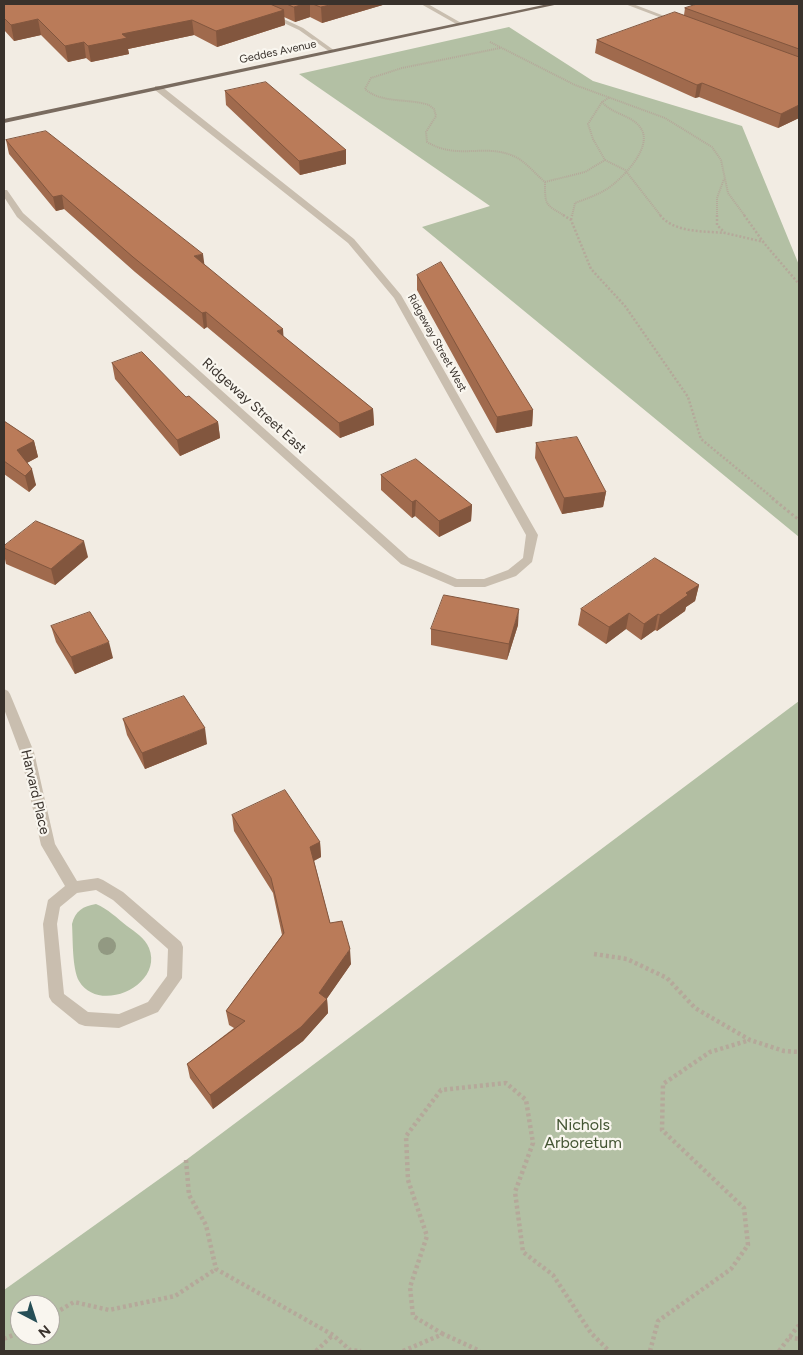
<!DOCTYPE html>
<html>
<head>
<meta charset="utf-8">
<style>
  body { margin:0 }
  #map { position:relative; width:803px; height:1355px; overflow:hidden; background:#f2ece3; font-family:Figtree,sans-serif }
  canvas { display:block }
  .frame { position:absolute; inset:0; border:5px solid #39322c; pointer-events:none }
  .north { position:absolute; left:10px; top:1295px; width:50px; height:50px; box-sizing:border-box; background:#f9f6ef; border:1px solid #aca8a1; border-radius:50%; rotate:140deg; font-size:14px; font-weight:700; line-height:20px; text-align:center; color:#39322c }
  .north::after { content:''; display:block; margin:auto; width:18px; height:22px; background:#264e56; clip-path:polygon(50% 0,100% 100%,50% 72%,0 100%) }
</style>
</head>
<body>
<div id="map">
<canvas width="803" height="1355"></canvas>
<div class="frame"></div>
<div class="north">N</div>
</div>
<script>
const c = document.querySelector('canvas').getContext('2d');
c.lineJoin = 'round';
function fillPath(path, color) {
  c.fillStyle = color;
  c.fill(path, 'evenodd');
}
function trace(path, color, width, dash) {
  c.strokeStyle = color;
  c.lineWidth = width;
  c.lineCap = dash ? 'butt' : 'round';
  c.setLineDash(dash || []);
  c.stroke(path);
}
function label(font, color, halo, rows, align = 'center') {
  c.font = font + ' Figtree,sans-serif';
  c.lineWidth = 4.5;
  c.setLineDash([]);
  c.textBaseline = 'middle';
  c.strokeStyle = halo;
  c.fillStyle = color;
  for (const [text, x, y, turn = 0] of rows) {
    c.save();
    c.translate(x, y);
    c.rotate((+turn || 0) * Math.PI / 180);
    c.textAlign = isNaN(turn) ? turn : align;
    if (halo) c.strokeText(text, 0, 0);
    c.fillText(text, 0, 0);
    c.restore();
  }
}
fillPath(new Path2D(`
  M 509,27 L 593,81 L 742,126 L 799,265 L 799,537 L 422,227 L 490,206 L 299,74 Z
  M 799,701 L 799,1351 L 4,1351 L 4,1290 L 186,1160 ZM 20,1305 L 50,1305 L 50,1335 L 20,1335 Z
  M 96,904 C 108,909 117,918 127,926 C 135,932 145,938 149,948 C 164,985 99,1015 79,981 C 72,968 73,939 72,924 C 75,911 83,906 96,904 Z`), '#b3c0a4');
trace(new Path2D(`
  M 490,42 L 575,85 L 665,118 L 712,147 L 721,160 L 728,193 L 745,216
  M 500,48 L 402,68 L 371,78 L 365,89 C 382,104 408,98 429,105 L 434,109 L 436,116 L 426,132 L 427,142 C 457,160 482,144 511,155 C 525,160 534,173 545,182 C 545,206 545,204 565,216
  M 605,160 L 625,170 L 661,216
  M 545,182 L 585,172 L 605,160 L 593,139 L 588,124 L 602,102
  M 572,216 L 575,203 C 586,199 597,195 607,189 C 622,179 655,146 640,127 C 631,115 612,114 602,102 L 610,97
  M 717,216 L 717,198 L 724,179`), '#b5a89a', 2, [1, 1]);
trace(new Path2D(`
  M 563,215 L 571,220 L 591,269 L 625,306 L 688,397 L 701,439 L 774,499
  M 660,215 C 674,233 704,231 725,233
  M 717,215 L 717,225 L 725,233 L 764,242
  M 744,215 L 764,243 L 799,284
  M 571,220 L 572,215`), '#b5a89a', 2.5, [2, 2]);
trace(new Path2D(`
  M 772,498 L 799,520`), '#b5a89a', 3, [2.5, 2.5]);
trace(new Path2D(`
  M 594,954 L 627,959 L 667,978 L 695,1008 L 750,1040 L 784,1051 L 799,1052
  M 186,1160 L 189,1195 L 206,1225 L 216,1269 L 333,1335 L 350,1350 L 361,1351
  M 50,1316 L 74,1302 L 109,1310 L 175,1296 L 216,1269
  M 443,1334 L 413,1316 L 410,1287 L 427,1236 L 408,1180 L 406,1136 L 441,1090 L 506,1083 L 526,1100 L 533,1143 L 515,1192 L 523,1252 L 553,1275 L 591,1333 L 609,1351
  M 789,1337 L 799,1339
  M 4,1339 L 20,1332
  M 316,1351 L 333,1335
  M 403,1351 L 443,1334 L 480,1351
  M 650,1351 L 658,1321 L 731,1269 L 748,1245 L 744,1208 L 662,1130 L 663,1084 L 710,1052 L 750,1040
  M 779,1351 L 799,1325`), '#b5a89a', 4.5, [3, 3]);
fillPath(new Path2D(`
  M 243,4 L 251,4 L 303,28 L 335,51 L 330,52 L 299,30 Z
  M 421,4 L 428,4 L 463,24 L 458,25 Z
  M 625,4 L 633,4 L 680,22 L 675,23 Z
  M 155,86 L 161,86 L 354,239 L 401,295 L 538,535 L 532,562 L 516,576 L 485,587 L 455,587 L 401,564 L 17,217 L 4,197 L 4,190 L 7,190 L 23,213 L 409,558 L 457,579 L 484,579 L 508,570 L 523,558 L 526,535 L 394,298 L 348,243 L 155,90 Z
  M 4,689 L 8,691 L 10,694 L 34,752 L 55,844 L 77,881 L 98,878 L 103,880 L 123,892 L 181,942 L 183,947 L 182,978 L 158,1012 L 119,1028 L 85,1026 L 79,1024 L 52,1002 L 49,997 L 43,924 L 48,900 L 65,886 L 41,845 L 20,752 L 4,709 ZM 96,890 L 113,900 L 168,949 L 167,976 L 148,1002 L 119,1014 L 88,1012 L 64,994 L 57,924 L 60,907 L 77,893 Z`), '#c9beaf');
fillPath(new Path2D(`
  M 548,4 L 559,4 L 4,123 L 4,119 Z`), '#796b5f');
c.fillStyle = '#929982';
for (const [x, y] of [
  [107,946]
]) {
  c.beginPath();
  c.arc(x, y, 9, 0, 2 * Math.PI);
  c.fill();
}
fillPath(new Path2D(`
  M 4,4 L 386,4 L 322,23 L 310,17 L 295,22 L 284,17 L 285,25 L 217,47 L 194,35 L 128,49 L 129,54 L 91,62 L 86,58 L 68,62 L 41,35 L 14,41 L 4,30 Z
  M 799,4 L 799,118 L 778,128 L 699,97 L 695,98 L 595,53 L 597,40 L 684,15 L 685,8 Z
  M 225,91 L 346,150 L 346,164 L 300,175 L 226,105 Z
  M 6,140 L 205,265 L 283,336 L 373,409 L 374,425 L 340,438 L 207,327 L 204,329 L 135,272 L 64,209 L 56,211 L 9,154 Z
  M 417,275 L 533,410 L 532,426 L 496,433 L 417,290 Z
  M 112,363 L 186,397 L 218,422 L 220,438 L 180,456 L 115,379 Z
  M 4,421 L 34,441 L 38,457 L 27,463 L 36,485 L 29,492 L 4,474 Z
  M 536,443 L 606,492 L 603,507 L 562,514 L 535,458 Z
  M 381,475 L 472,505 L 471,521 L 439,537 L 415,516 L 412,518 L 381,490 Z
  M 4,546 L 88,557 L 55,585 L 6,564 L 4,554 Z
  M 699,585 L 695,601 L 686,607 L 685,611 L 657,631 L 655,630 L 641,640 L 626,629 L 606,644 L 578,625 L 581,609 Z
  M 518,625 L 507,660 L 431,645 L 431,629 Z
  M 51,626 L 113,658 L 75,674 L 56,642 Z
  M 123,719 L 207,744 L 145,769 L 127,735 Z
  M 232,815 L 320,842 L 321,857 L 314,861 L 330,923 L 351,964 L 327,998 L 328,1013 L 303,1041 L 213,1109 L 190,1078 L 187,1064 L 234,1028 L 229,1025 L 226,1011 L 282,935 L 273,893 L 234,831 Z`), '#a06a4d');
fillPath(new Path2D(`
  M 304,4 L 310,4 L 310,17 L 295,22 L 294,7 Z
  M 334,4 L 386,4 L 322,23 L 321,7 Z
  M 284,10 L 285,25 L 217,47 L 216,31 Z
  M 38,19 L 41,35 L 14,41 L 11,25 Z
  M 192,20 L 194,35 L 128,49 L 129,54 L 91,62 L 88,46 L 122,34 Z
  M 84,42 L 86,58 L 68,62 L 65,46 Z
  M 702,83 L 699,97 L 695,98 L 697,85 Z
  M 799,105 L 799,118 L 778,128 L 781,114 Z
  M 346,150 L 346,164 L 300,175 L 299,161 Z
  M 62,195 L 64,209 L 56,211 L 53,197 Z
  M 203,254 L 205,269 L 194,256 Z
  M 206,312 L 207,327 L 204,329 L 202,313 Z
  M 283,329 L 284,344 L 277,331 Z
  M 373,409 L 374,425 L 340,438 L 339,423 Z
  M 533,410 L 532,426 L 496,433 L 497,417 Z
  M 218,422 L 220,438 L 180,456 L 177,440 Z
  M 34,441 L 38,457 L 21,466 L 17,450 Z
  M 32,469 L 36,485 L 29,492 L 25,476 Z
  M 606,492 L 603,507 L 562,514 L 564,498 Z
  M 416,500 L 415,516 L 412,518 L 412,502 Z
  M 472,505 L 471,521 L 439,537 L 439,521 Z
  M 84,541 L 88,557 L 55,585 L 51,569 Z
  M 699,585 L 695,601 L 686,607 L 685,611 L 657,631 L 660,615 L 686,593 Z
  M 519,609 L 518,625 L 507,660 L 509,644 Z
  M 629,613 L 626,629 L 606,644 L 609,627 Z
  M 658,614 L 655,630 L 641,640 L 644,624 Z
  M 109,642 L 113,658 L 75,674 L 71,657 Z
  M 205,728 L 207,744 L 145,769 L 142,753 Z
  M 320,842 L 321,857 L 311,862 L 310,847 Z
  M 350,949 L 351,964 L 326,1000 L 327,999 L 328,1013 L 303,1041 L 213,1109 L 210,1095 L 319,993 Z`), '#82563e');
const building = new Path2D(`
  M 4,4 L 270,4 L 284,10 L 216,31 L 192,20 L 122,34 L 127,38 L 88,46 L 84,42 L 65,46 L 38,19 L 11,25 L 4,18 Z
  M 287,4 L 304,4 L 294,7 Z
  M 313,4 L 334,4 L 321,7 Z
  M 697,4 L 799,4 L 799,49 L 685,8 Z
  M 675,12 L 799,57 L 799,105 L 781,114 L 702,83 L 697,85 L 597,40 Z
  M 266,82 L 346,150 L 299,161 L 225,91 Z
  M 46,131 L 203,254 L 194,256 L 283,329 L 277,331 L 373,409 L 339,423 L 206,312 L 202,313 L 133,257 L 62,195 L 53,197 L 6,140 Z
  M 441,262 L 533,410 L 497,417 L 417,275 Z
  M 142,352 L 186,397 L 189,396 L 218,422 L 177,440 L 112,363 Z
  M 4,421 L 34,441 L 17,450 L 32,469 L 25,476 L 4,461 Z
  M 577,437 L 606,492 L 564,498 L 536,443 Z
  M 416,459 L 472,505 L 439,521 L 416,500 L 412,502 L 381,475 Z
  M 36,521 L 84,541 L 51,569 L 4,548 L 4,546 Z
  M 655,558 L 699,585 L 686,593 L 688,595 L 660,615 L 658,614 L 644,624 L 629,613 L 609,627 L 581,609 Z
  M 444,595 L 519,609 L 509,644 L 431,629 Z
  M 90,612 L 109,642 L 71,657 L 51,626 Z
  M 184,696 L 205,728 L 142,753 L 123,719 Z
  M 285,790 L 320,842 L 310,847 L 330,923 L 342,921 L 350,949 L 319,993 L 327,999 L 301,1027 L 210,1095 L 187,1064 L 245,1021 L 226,1011 L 284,933 L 271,878 L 232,815 Z`);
fillPath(building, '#ba7b59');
trace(building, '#82563e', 1);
label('11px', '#39322c', '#f9f6ef', [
  ["Geddes Avenue",278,52,-12],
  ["Ridgeway Street West",437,343,61]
]);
label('14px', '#39322c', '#f9f6ef', [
  ["Ridgeway Street East",254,406,42],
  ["Harvard Place",35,792,77]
]);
label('16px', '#453', '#f9f6ef', [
  ["Nichols",583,1125],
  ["Arboretum",583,1143]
]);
</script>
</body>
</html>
